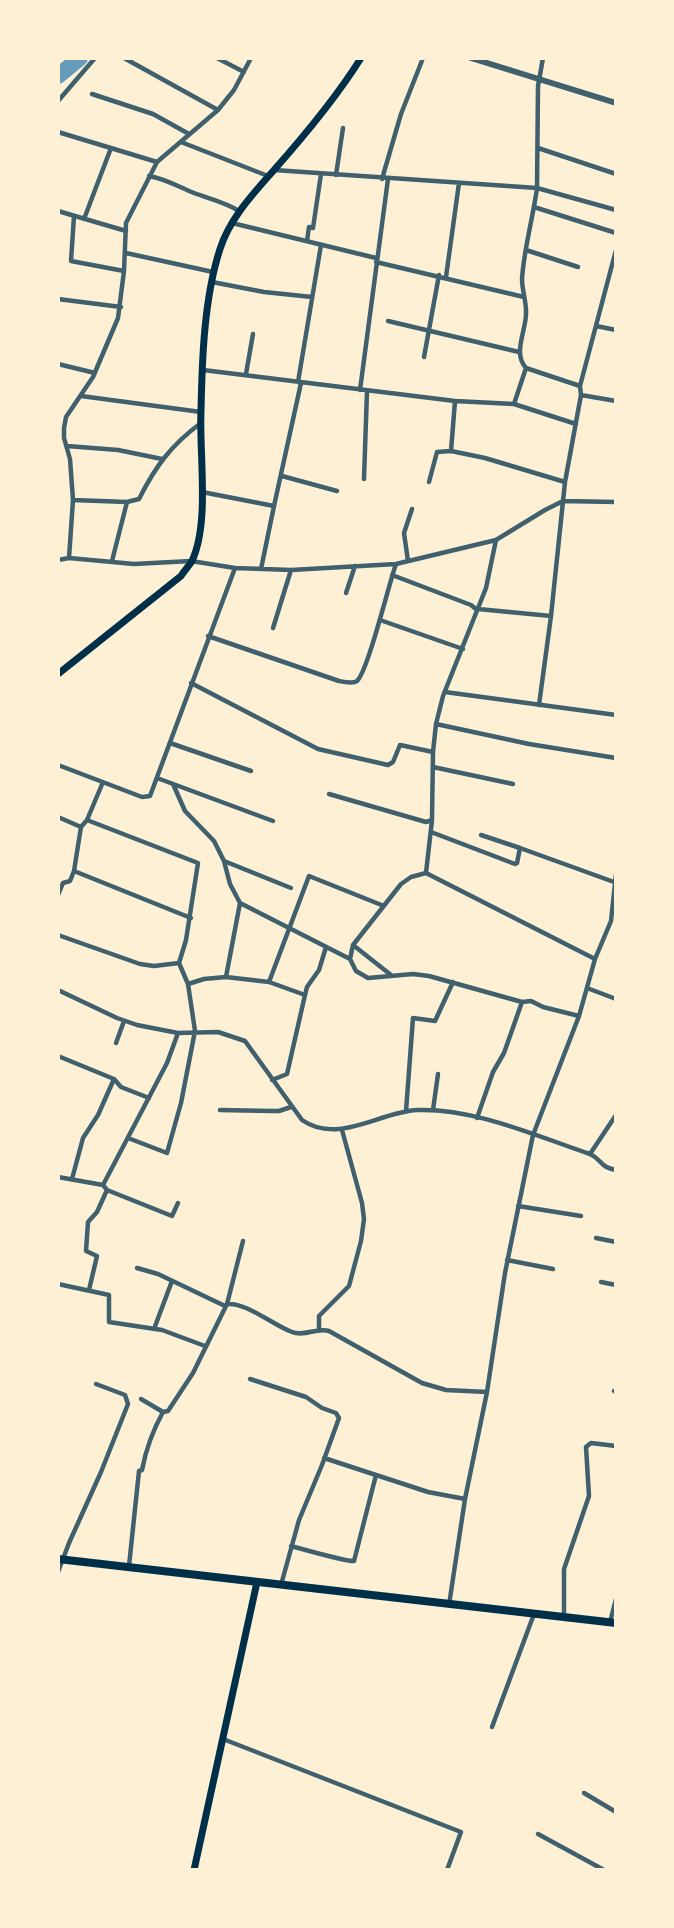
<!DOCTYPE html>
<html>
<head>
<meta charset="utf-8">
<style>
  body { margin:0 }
  #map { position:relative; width:674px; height:1928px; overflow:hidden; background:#fdf0d5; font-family:"Roboto Condensed",sans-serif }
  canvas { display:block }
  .frame { position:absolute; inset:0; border:60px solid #fdf0d5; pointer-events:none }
</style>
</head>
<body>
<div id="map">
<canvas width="674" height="1928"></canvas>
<div class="frame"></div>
</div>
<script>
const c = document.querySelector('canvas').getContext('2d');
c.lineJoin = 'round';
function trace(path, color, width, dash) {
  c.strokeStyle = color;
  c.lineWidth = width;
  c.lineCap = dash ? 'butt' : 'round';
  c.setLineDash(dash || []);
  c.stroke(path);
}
trace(new Path2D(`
  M 58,76 L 80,58`), '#669bbc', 16);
trace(new Path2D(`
  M 124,58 L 218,110
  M 217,58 L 244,72
  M 92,94 L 153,114 L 189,134
  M 58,101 L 95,58
  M 58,132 L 157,162
  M 181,142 L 268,176
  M 538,148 L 616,174
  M 274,170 L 537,188 L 538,86 L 543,58
  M 336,175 L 343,128
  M 149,176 C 166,179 179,187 194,193 C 210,199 225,202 239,211
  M 382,179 L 401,114 L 423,58
  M 534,207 L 616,233
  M 58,211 L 126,231
  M 74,216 L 71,261 L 124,271
  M 84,219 L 111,148
  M 232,223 L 376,258
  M 307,241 L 309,227 L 313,228 L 321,174
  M 526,250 L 578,267
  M 126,253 L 213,272
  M 376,262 L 524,297
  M 446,277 L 459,183
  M 212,282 L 264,292 L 312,297
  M 58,299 L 121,307
  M 388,321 L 519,352
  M 596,326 L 616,330
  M 424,357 L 439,275
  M 58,364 L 95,373
  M 203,370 L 455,401 L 451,451 L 485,458 L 565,482
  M 246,374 L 253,334
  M 298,382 L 321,245
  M 580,386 L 616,250
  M 360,390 L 388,179
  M 581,395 L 616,401
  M 81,396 L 201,412
  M 455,401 L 514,404 L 576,424
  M 514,404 L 526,368
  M 67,446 L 118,450 L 162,459
  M 282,476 L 337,491
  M 364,479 L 367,391
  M 429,482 L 437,452 L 451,451
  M 202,492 L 274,506 L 301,383
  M 73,500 L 127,502 L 139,499 C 155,467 171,445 201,423
  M 69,558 L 73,500 L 70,459 L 64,438 L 64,428 L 66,417 L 93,377 L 118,318 L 124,271 L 126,223 L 157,162 L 218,110 L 234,90 L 251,58
  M 58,560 L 69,558 L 134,564 L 191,561 L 235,568 L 291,570 L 396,564 L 496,540 L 545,510 L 563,501 L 616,502
  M 112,561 L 127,502
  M 408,561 L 404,533 L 412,509
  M 261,569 L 274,506
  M 392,575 L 471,605 L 477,610
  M 346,593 L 355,566
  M 478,609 L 551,616
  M 380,620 L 463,649
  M 273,628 L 291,570
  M 208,636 L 339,681 C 344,682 353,684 357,681 C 368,671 389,583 396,564
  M 191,683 L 318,749 L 388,765 L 393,762 L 400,745 L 433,752
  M 445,692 L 616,715
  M 539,705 L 551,616 L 565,482 L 581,395 L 580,386 L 526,368 C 513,354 525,333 526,315 C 527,303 522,291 522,279 C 524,248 533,218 537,188 L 616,210
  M 436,724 L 529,744 L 616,758
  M 170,743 L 251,771
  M 58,765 L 142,797 L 150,796 L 235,568
  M 433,767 L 513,784
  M 157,778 L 273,821
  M 173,784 L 185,811 L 214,841 L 224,861 L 230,884 L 240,903 L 350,959
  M 329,794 L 426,822 L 432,820
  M 58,817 L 81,827
  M 87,820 L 198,863 L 186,940 L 179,963 L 188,984
  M 431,832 L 515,864 L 517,863 L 520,848 L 614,882
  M 481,835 L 520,848
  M 224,861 L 291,888
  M 74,871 L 191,918
  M 426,873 L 595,959
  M 58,895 L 63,883 L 70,881 L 74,871 L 81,827 L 87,820 L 103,782
  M 58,935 L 140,964 L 154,966 L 179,963
  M 353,945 L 391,975
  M 350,959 L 353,945 L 401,884 L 411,877 L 426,873 L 432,820 L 433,752 L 436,724 L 443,696 L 486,588 L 496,540
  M 350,959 L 356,971 L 368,978 L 413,974 L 429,976 L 522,1002 L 531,1001 L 543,1007 L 579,1016
  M 226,977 L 269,982 L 305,995
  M 269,982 L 309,876 L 384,906
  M 587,988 L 616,999
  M 58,990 L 117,1018 L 137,1025 L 178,1033 L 218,1032 L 245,1041 L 302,1120 C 338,1145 379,1112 417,1110 C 475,1108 536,1136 590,1154 C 603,1160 599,1167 616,1170
  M 116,1043 L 124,1021
  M 58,1056 L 114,1079 L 121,1087 L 149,1098
  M 272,1080 L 287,1074 L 305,995 L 307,987 L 319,970 L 326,947
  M 220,1110 L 272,1111 L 279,1111 L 291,1107
  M 433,1110 L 438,1074
  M 406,1111 L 413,1018 L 435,1021 L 453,982
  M 477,1118 L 493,1072 L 504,1053 L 522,1002
  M 128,1138 L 167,1153 L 181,1103 L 195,1031 L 188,984 L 204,979 L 226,977 L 240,903
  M 590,1154 L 616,1115
  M 58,1177 L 103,1185
  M 72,1179 L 83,1138 L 98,1115 L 114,1079
  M 107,1190 L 103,1185 L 167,1063 L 178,1033
  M 107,1190 L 172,1216 L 178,1203
  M 518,1206 L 581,1216
  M 596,1238 L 616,1242
  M 507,1260 L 553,1269
  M 137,1268 L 158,1274 L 225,1306
  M 601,1282 L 616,1285
  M 58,1284 L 109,1295 L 109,1322 L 162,1330 L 205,1346
  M 89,1290 L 97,1256 L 86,1251 L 88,1222 L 97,1212 L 107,1190
  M 227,1304 L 243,1241
  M 154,1329 L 172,1281
  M 319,1330 L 319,1316 L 349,1286 L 361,1241 L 364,1219 L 362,1203 L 342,1130
  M 250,1379 L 306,1397 L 322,1408 L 336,1413 L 339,1418 L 322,1465 L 299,1520 L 281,1585
  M 614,1391 L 616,1392
  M 141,1399 L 163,1412
  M 324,1458 L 428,1492 L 465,1499
  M 291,1546 C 302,1549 348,1562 354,1561 L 376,1475
  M 129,1566 L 139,1471 L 142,1470 C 146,1449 153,1430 163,1412 L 168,1411 L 193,1373 L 227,1304 C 246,1302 273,1325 292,1332 C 304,1337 317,1327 329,1331 L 422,1383 L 446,1390 L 487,1392
  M 58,1572 L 69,1543 L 101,1472 L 128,1404 L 125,1395 L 96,1384
  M 449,1605 L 465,1499 L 487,1392 L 505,1273 L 533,1135 L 579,1016 L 595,959 L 611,921 L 616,874
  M 564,1617 L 564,1569 L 589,1496 L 586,1447 L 591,1443 L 616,1446
  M 610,1622 L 616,1599
  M 492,1727 L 534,1614
  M 223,1739 L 461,1832 L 447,1870
  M 584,1793 L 616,1812
  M 538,1834 L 604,1870`), '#3f606c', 4.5);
trace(new Path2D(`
  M 471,58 L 616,103`), '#3f606c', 6);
trace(new Path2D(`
  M 58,674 L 181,576 C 184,571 189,566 192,561 C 210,522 199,455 201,411 C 202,360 204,298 220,249 C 230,218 253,194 274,170 C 305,135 336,98 361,58
  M 194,1870 L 257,1582`), '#003049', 7);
trace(new Path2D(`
  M 58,1559 L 616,1623`), '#003049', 8);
</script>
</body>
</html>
